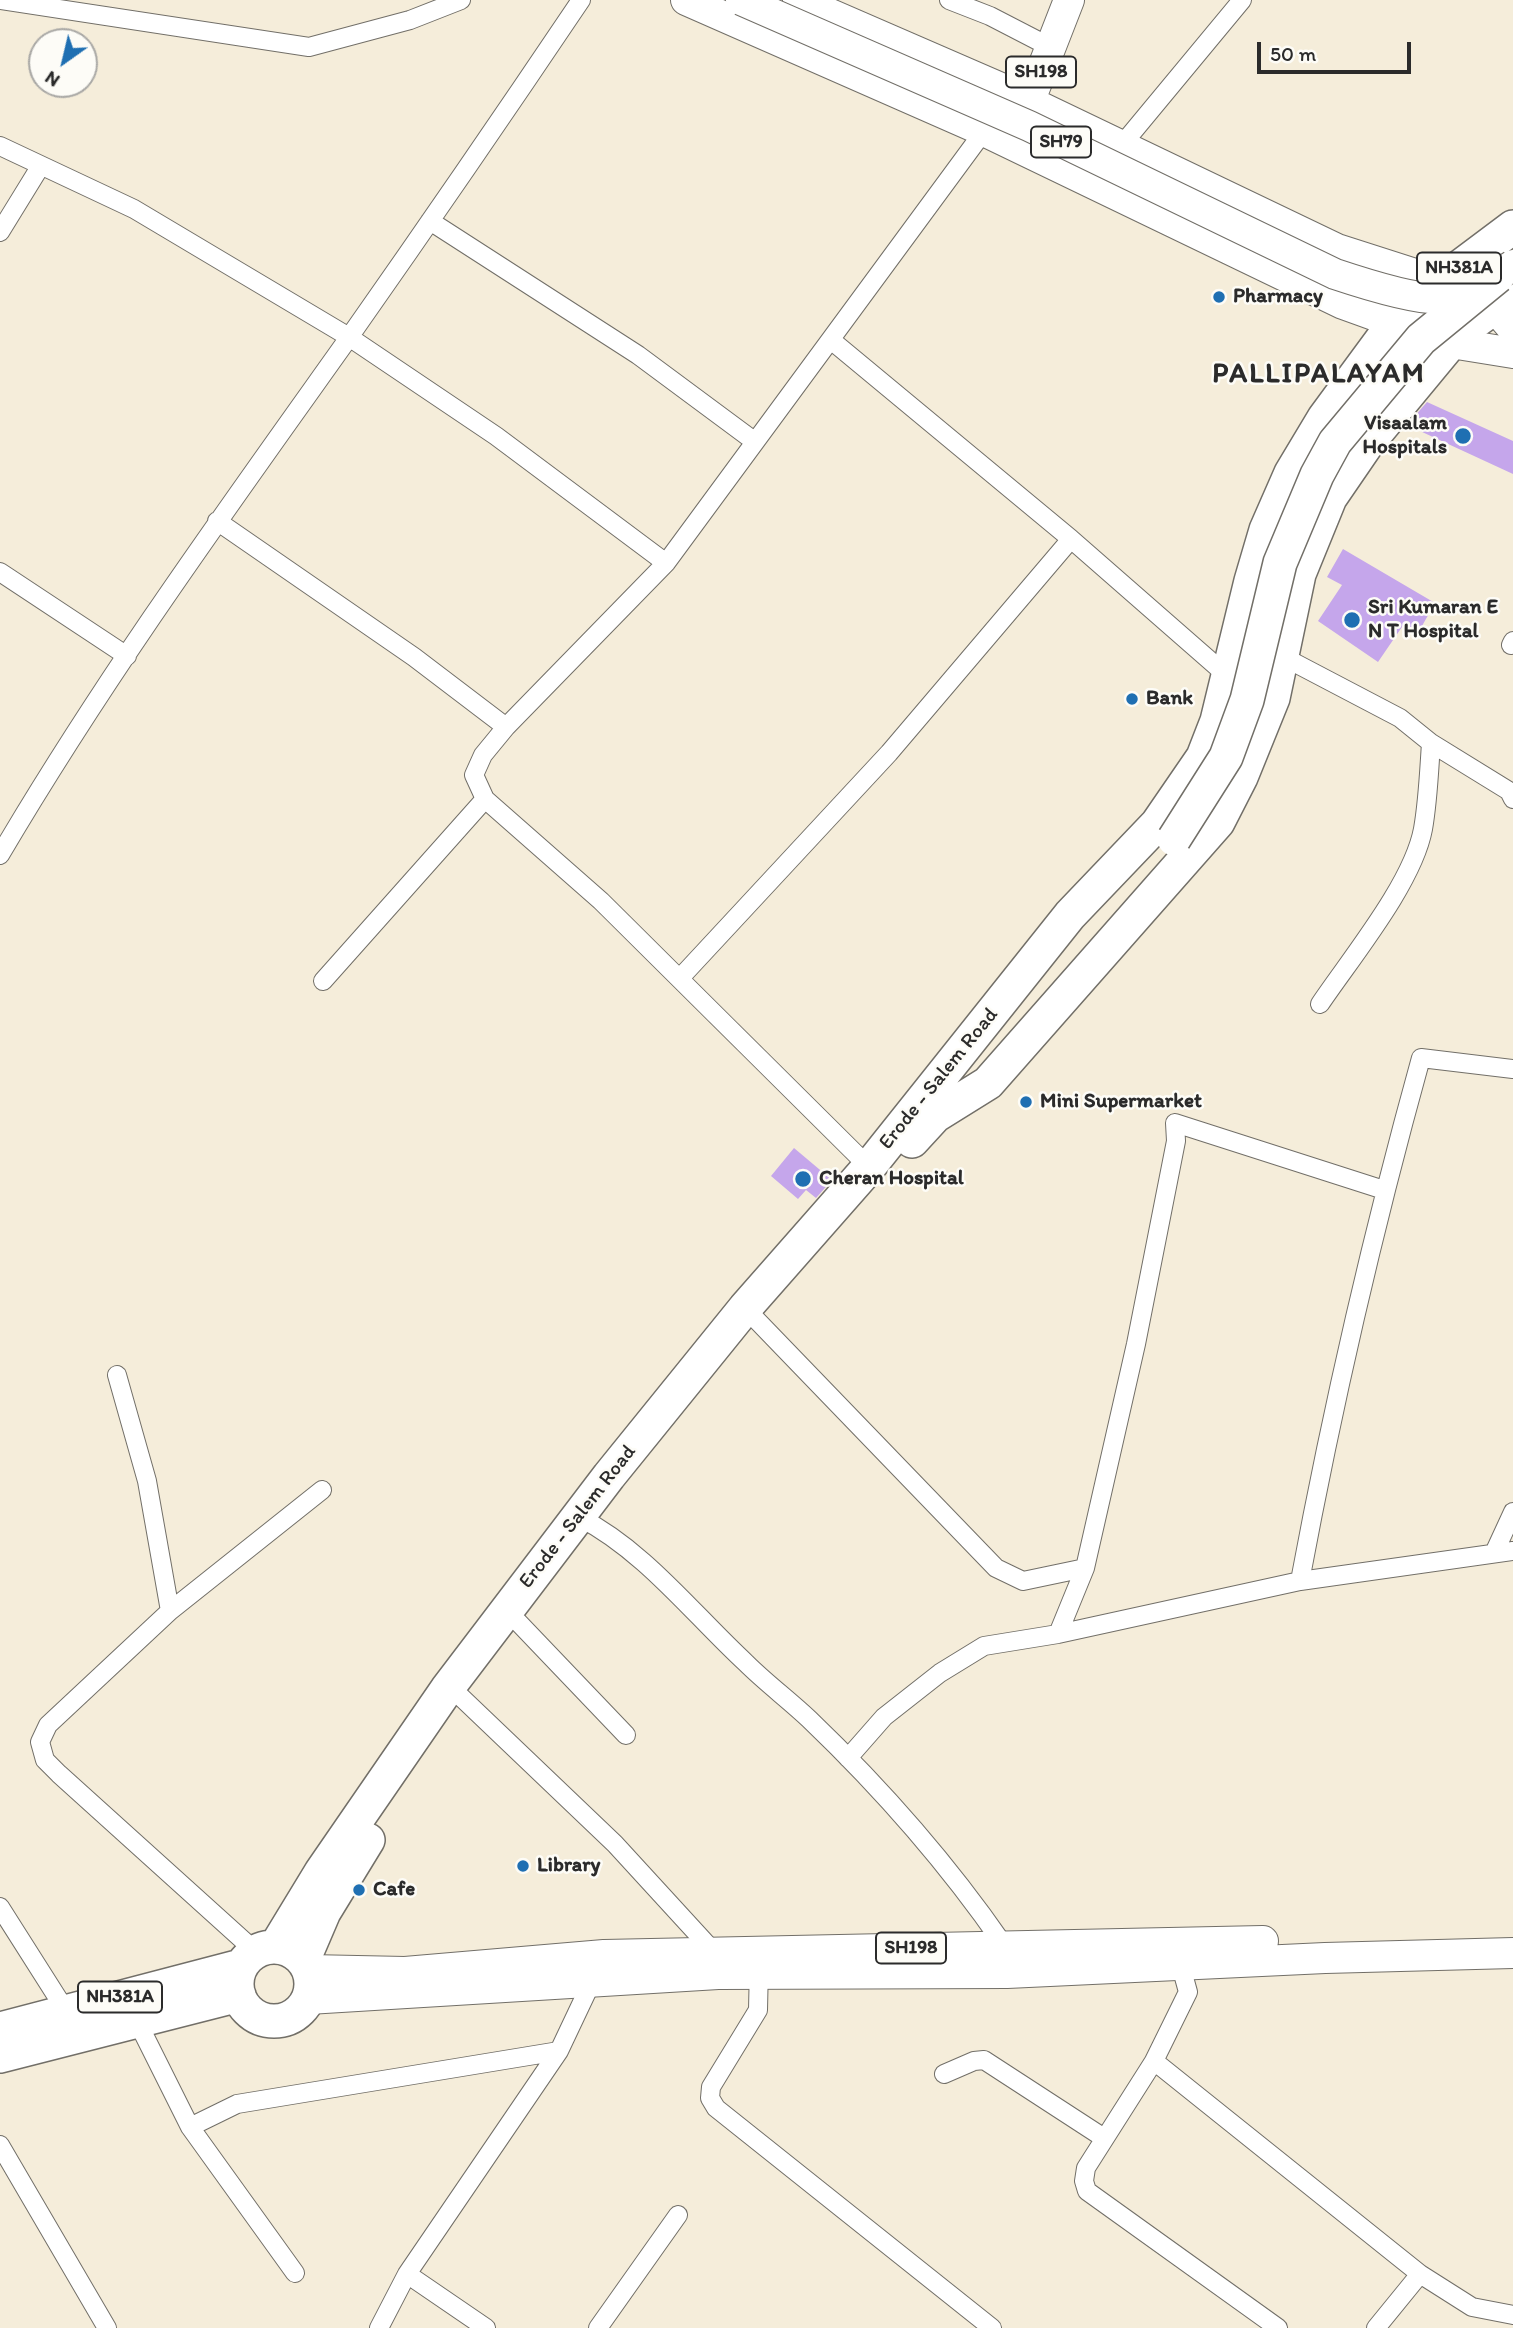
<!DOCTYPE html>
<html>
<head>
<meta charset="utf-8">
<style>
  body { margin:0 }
  #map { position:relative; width:1513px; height:2328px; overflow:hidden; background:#f5edda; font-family:Itim,sans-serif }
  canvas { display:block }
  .north { position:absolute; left:28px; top:28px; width:70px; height:70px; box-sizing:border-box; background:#fdfcf7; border:2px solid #a9a8a5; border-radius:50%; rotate:214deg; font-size:19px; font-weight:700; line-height:28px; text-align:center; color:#2b2b2b }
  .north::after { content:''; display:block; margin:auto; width:24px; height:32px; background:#1f6fb2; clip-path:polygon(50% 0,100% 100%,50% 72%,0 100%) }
  .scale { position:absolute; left:1257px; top:42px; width:154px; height:32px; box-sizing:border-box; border:4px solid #2b2b2b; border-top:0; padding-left:9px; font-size:21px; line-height:24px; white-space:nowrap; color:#2b2b2b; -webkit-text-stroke:5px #fdfcf7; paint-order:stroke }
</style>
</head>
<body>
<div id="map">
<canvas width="1513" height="2328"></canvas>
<div class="north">N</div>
<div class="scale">50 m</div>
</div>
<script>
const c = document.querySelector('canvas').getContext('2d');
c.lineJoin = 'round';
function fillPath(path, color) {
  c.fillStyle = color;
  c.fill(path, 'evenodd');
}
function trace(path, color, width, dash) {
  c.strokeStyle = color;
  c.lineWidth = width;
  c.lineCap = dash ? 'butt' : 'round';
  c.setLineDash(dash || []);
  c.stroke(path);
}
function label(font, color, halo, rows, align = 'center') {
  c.font = font + ' Itim,sans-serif';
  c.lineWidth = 5;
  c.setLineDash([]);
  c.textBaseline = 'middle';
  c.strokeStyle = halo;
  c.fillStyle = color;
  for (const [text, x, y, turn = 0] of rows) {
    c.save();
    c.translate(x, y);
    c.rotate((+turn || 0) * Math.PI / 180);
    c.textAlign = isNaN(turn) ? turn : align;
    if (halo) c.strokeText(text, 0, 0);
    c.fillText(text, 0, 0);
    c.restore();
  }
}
fillPath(new Path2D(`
  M 1427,402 L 1513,441 L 1513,474 L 1407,425 Z
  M 1343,549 L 1435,603 L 1418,633 L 1404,624 L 1378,662 L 1318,621 L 1342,585 L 1327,577 Z
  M 794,1148 L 832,1180 L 816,1198 L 806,1190 L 798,1199 L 771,1176 Z`), '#c5a6eb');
const street = new Path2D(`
  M 0,0 L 309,47 L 410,20 L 461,0
  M 949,0 L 990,16 L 1050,47
  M 0,146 L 134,209 L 349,337 L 496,436 L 666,563
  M 1121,146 L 1242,0
  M 430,221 L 638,355 L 754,441
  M 0,232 L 40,167
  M 831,340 L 1071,539 L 1231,679
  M 217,521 L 414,657 L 506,727
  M 0,572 L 127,656
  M 1511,645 L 1513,641
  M 1276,653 L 1400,718 L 1431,743 L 1509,791 L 1513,799
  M 0,855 C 106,675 229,506 350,336 C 428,225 505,113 581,0
  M 680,978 L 889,753 L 1071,539
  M 323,981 L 485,799
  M 1320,1004 C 1351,958 1413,883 1423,829 C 1428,801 1429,772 1431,743
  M 873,1171 L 601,901 L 485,799 L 474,775 L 483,755 L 506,727 L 666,563 L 984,131
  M 745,1308 L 996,1568 L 1023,1581 L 1085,1568
  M 117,1375 L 147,1481 L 170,1611
  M 579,1517 C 645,1551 692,1613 746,1663 C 766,1683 789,1700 809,1719 C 881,1788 947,1863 1003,1944 L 1004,1952
  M 1495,1551 L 1513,1512
  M 1300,1581 C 1333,1404 1373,1231 1421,1058 L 1513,1069
  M 518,1622 L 626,1735
  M 1058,1634 L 1085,1568 L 1136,1344 L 1176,1141 L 1175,1123 L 1384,1190
  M 461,1697 L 615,1844 L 714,1952
  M 848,1758 L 884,1717 L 940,1673 L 984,1646 L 1058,1634 L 1300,1581 L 1513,1551
  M 0,1907 L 66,2011
  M 255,1951 L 59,1774 L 45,1760 L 40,1742 L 48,1725 L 170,1611 L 322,1490
  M 1179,1959 L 1188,1992 L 1154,2061 L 1420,2274 L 1472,2307 L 1513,2315
  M 759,1965 L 758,2010 L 711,2087 L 710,2098 L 716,2108 L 992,2328
  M 138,2023 L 190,2127 L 295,2273
  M 1154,2061 L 1086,2168 L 1084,2181 L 1087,2191 L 1278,2328
  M 944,2074 L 974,2061 L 984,2060 L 1104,2138
  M 190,2127 L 237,2104 L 559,2051
  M 0,2145 L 107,2328
  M 407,2274 L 486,2328
  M 379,2328 L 407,2274 L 559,2051 L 594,1977
  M 598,2328 L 678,2215
  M 1376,2328 L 1420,2274`);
const primary = new Path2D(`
  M 686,0 L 984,131 L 1343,304 L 1451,343 L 1513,353
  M 798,0 L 1003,89 L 1337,249 L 1440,282 L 1495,308 L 1513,329
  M 1023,118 L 1069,0
  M 309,1970 L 405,1972 L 604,1955 L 1263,1941
  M 308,1999 L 718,1974 L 1007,1973 L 1325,1958 L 1513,1953`);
const highway = new Path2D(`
  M 912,1141 L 935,1116 L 988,1083 L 1218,822 L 1241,777 L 1273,698 L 1299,574 L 1330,498 L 1367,444 L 1458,334 L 1513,294
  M 276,1946 L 321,1872 L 447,1689 L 609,1476 L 745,1308 L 869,1167 L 1070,915 L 1157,824 L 1203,757 L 1217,721 L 1251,581 L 1266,530 L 1291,473 L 1324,418 L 1405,308 L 1513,227
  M237 1984a37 37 0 1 1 74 0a37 37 0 1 1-74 0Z
  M 303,1961 L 324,1912 L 368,1840
  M 0,2029 L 241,1966
  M 0,2056 L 239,1995`);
trace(street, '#726f68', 20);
trace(primary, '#726f68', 32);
trace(highway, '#726f68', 36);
trace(street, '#fff', 18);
trace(primary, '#fff', 30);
trace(highway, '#fff', 33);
const primaryBridge = new Path2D(`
  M 741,0 L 1029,126 L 1335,274 C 1359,282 1421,302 1445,298 C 1464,295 1497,276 1513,265`);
const highwayBridge = new Path2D(`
  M 1174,839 L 1226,757 L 1247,700 L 1280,563 L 1317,475 L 1335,442 L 1421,339 L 1498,276`);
trace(primaryBridge, '#726f68', 32, []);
trace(highwayBridge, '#726f68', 36, []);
trace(primaryBridge, '#fff', 30);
trace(highwayBridge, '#fff', 33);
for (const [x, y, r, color] of [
  [1219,297,7,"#1f6fb2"],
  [1463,436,9,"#1f6fb2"],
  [1352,620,9,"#1f6fb2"],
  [1132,699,7,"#1f6fb2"],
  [1026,1102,7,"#1f6fb2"],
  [803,1179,9,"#1f6fb2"],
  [523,1866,7,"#1f6fb2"],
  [359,1890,7,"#1f6fb2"]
]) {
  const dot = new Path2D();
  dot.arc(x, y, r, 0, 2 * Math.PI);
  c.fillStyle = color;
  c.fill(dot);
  trace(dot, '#fdfcf7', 2.5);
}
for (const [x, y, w] of [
  [1041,72,70],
  [1061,142,60],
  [1459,268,84],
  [911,1948,70],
  [120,1997,84]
]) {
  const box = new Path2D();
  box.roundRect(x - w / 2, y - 15.5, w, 31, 5);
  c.fillStyle = '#fdfcf7';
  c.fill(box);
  trace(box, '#2b2b2b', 2);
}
label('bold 19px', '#2b2b2b', null, [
  ["SH198",1041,72],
  ["SH79",1061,142],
  ["NH381A",1459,268],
  ["SH198",911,1948],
  ["NH381A",120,1997]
]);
label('bold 21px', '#2b2b2b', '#fdfcf7', [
  ["Pharmacy",1233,297],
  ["Visaalam",1447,424,"right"],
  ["Hospitals",1447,448,"right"],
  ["Sri Kumaran E",1368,608],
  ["N T Hospital",1368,632],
  ["Bank",1146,699],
  ["Mini Supermarket",1040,1102],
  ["Cheran Hospital",819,1179],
  ["Library",537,1866],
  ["Cafe",373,1890]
], 'left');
label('21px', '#2b2b2b', '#fdfcf7', [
  ["Erode - Salem Road",939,1079,-51],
  ["Erode - Salem Road",578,1517,-52]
]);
c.letterSpacing = '2px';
label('bold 28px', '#2b2b2b', '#fdfcf7', [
  ["PALLIPALAYAM",1319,375]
]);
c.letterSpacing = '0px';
</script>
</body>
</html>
